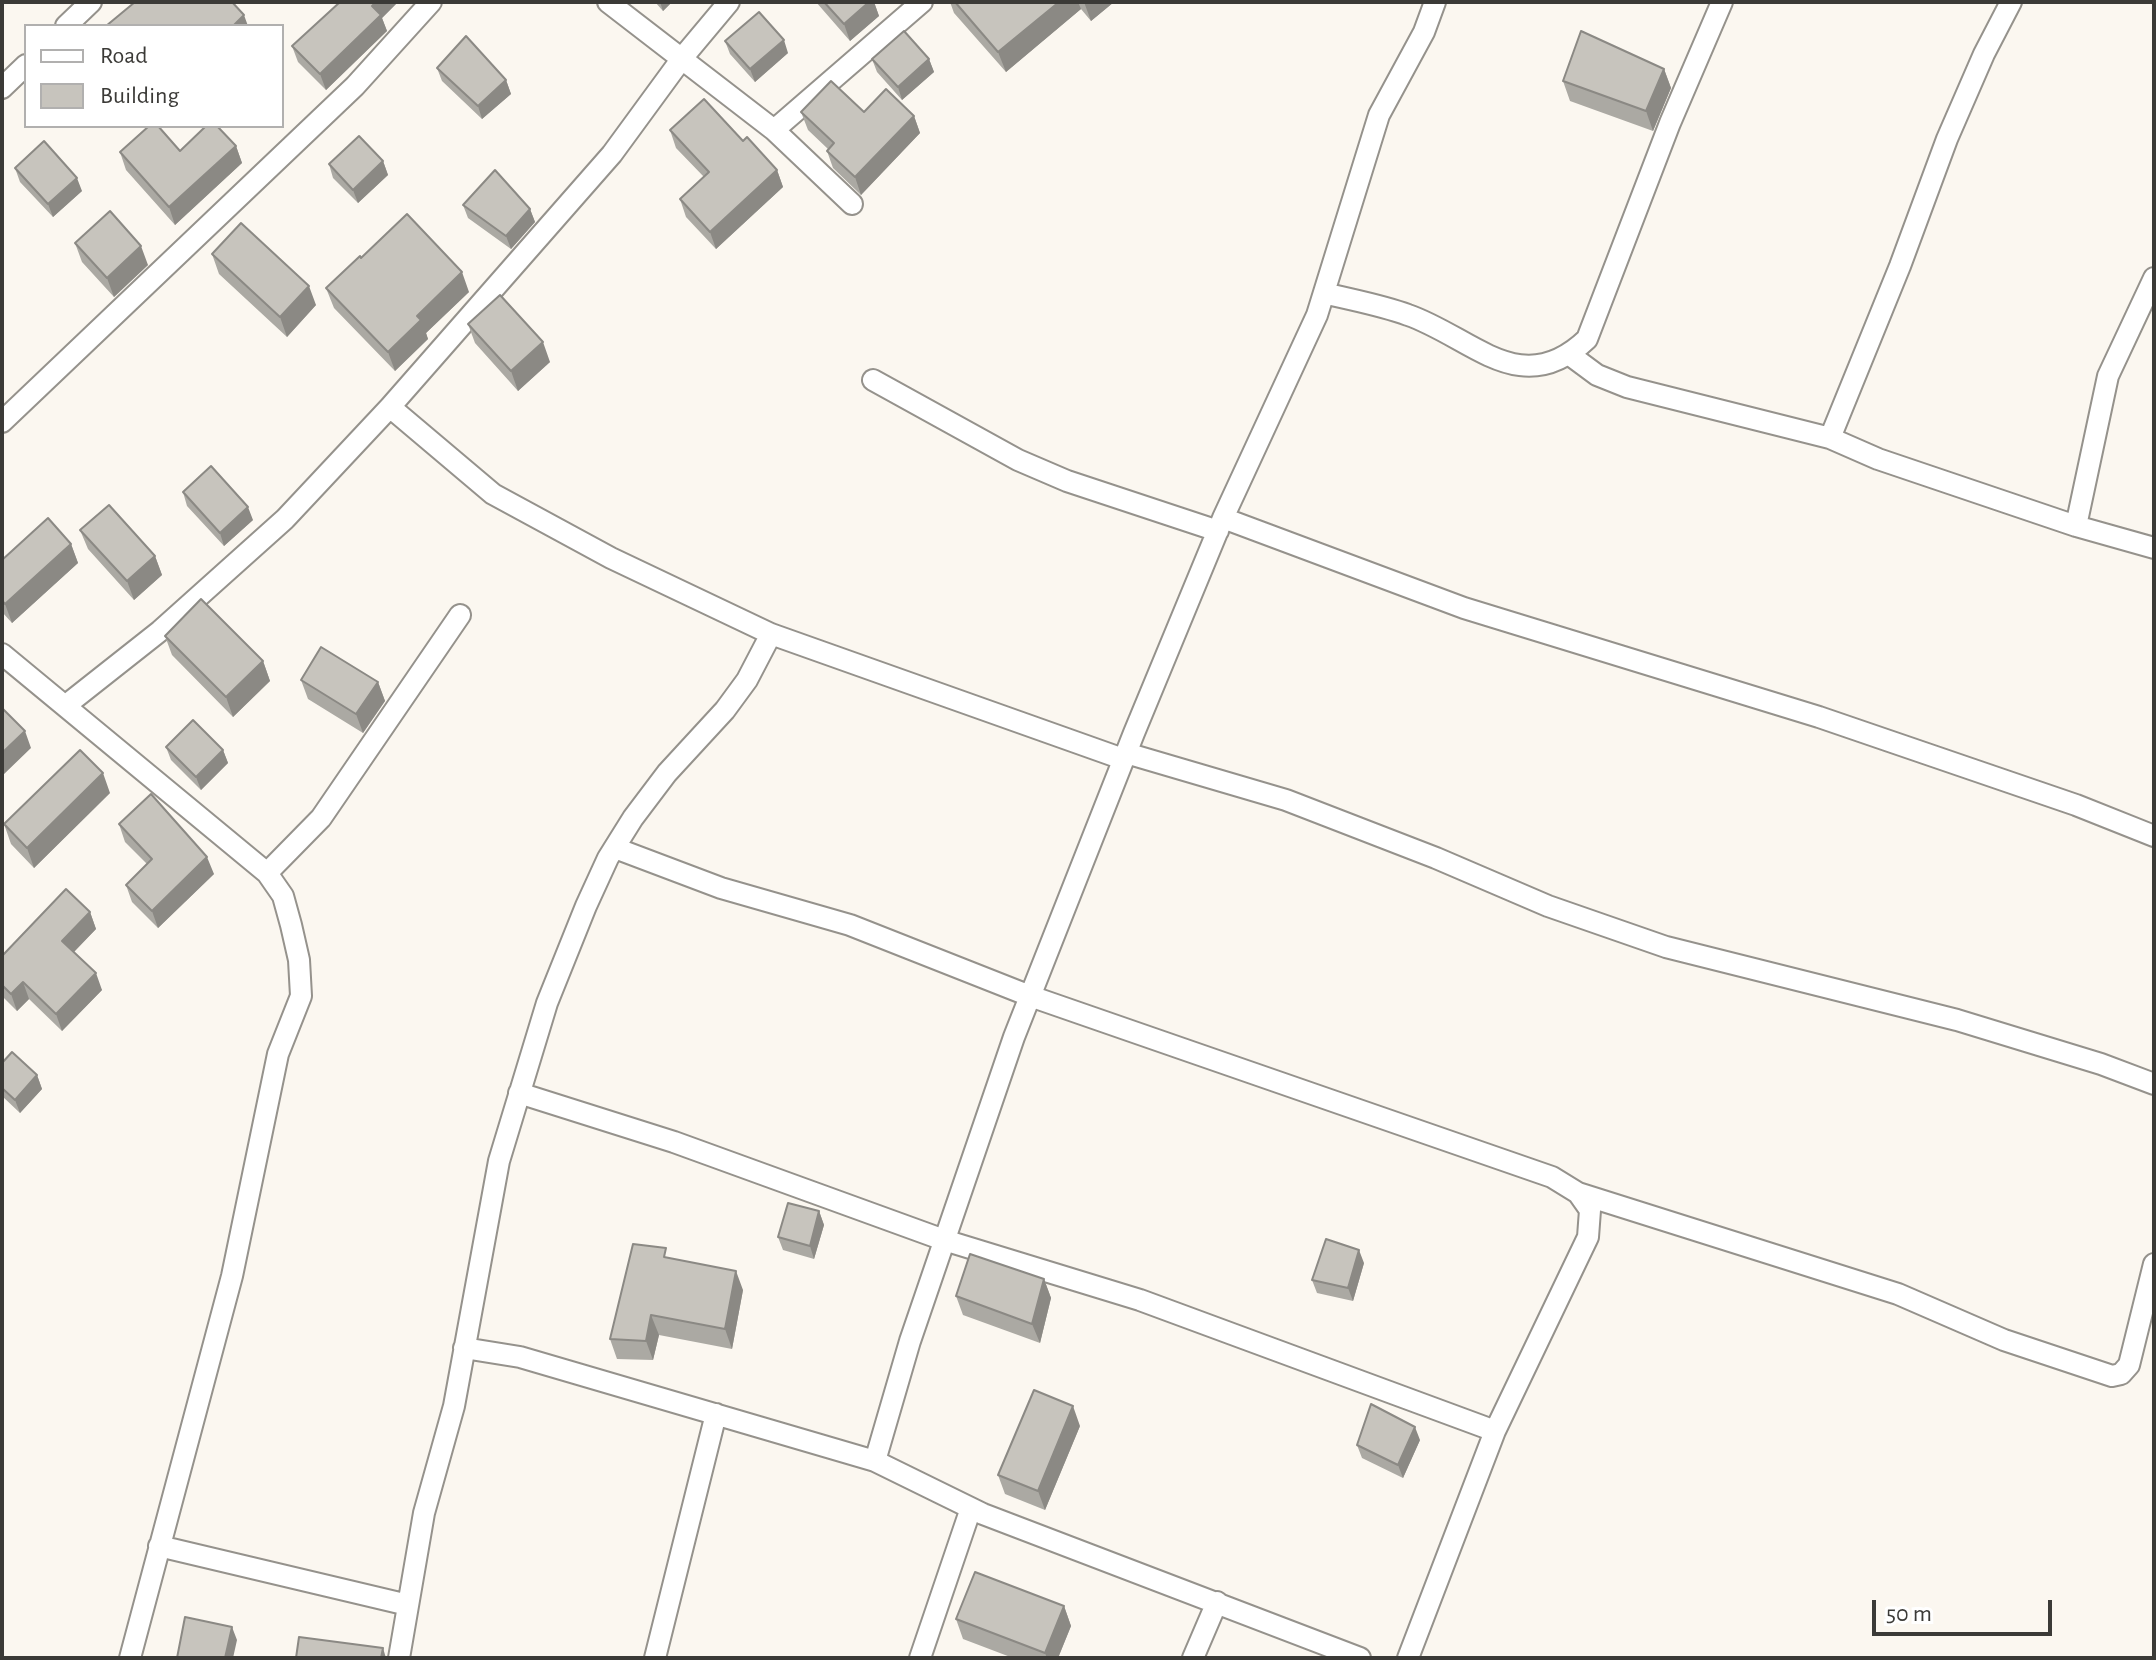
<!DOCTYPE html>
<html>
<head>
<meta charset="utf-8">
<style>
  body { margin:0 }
  #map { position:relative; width:2156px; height:1660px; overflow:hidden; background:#fbf7f0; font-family:"Alegreya Sans",sans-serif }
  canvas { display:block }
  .frame { position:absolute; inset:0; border:4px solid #3b3a37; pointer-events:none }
  .legend { position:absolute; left:24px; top:24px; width:260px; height:104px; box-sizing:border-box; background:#fff; border:2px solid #b1b0af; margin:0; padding:10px 14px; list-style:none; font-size:24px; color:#3b3a37 }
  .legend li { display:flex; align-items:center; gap:16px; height:40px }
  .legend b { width:40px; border:2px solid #b1b0af }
  .scale { position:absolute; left:1872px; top:1600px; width:180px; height:36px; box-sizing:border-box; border:4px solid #3b3a37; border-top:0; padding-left:10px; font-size:24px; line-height:28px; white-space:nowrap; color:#3b3a37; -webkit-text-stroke:6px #fff; paint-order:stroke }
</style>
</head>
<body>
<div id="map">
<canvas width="2156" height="1660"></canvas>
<div class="frame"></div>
<ul class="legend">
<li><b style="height:10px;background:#fff"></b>Road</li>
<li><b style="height:22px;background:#c7c4bd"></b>Building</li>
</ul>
<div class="scale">50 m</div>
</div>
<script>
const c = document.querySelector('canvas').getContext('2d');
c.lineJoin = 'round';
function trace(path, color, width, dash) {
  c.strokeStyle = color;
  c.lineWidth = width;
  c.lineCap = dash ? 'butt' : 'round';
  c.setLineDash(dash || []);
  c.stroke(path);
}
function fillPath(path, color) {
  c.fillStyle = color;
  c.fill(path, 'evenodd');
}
const minor = new Path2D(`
  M 608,2 L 774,130 L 852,204
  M 66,26 L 91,2
  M 2,88 L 26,65
  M 774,130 L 922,2
  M 1324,293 C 1352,300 1381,305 1408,315 C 1472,337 1521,402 1587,339 L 1670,123 L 1722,2
  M 1570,355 L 1597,375 L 1627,387 L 1830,438 L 1878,459 L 2076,526 L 2154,548
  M 873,380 L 1018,460 L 1067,481 L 1218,531
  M 390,407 L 493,494 L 611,558 L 771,634 L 1123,759
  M 2,422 L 355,86 L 431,2
  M 1830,438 L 1900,266 L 1947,139 L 1984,54 L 2011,2
  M 1223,518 L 1464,608 L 1819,717 L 2076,805 L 2154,836
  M 2076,526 L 2108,376 L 2154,278
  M 2,654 L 267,873 L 283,896 L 291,925 L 299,960 L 301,996 L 278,1054 L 232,1276 L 130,1658
  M 65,706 L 160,631 L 285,519 L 390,407 L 612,154 L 683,57 L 729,2
  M 1126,753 L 1286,800 L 1436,858 L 1548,906 L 1666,947 L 1957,1020 L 2101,1064 L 2154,1084
  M 615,848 L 721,888 L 850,925 L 1030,996 L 1552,1177 L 1578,1193 L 1590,1210 L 1588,1237 L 1495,1431 L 1408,1658
  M 267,873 L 321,818 L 460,615
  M 519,1093 L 674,1142 L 944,1240 L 1140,1300 L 1495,1431
  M 1578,1193 L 1898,1294 L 2004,1340 L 2112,1376 L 2121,1374 L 2129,1365 L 2154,1264
  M 464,1348 L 520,1357 L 875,1461 L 983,1514 L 1360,1658
  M 875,1461 L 910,1341 L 1014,1037 L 1134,733 L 1223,518 L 1317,315 L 1379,115 L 1424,32 L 1435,2
  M 159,1546 L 408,1605
  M 399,1658 L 424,1513 L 454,1406 L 499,1161 L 547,1003 L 586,906 L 608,858 L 633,818 L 667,773 L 725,710 L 747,680 L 771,634
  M 655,1658 L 716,1414
  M 920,1658 L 971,1508
  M 1193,1658 L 1217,1602`);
trace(minor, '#95928c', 24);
trace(minor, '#fff', 20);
fillPath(new Path2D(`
  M 340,2 L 398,2 L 382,18 L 387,31 L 326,90 L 298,62 L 292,46 Z
  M 655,2 L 672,2 L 663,11 Z
  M 816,2 L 874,2 L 879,16 L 850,41 Z
  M 950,2 L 1114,2 L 1091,21 L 1081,9 L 1006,72 L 954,13 Z
  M 725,41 L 788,53 L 755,82 L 730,54 Z
  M 872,59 L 929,59 L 934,72 L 902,100 L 877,72 Z
  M 437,68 L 506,80 L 511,94 L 482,119 L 442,81 Z
  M 1664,69 L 1671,88 L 1653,131 L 1570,101 L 1563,81 Z
  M 801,112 L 864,112 L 914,116 L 920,133 L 861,195 L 833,168 L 827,151 L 828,149 L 808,130 Z
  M 146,126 L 158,126 L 180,151 L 236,146 L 242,163 L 175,225 L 126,170 L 120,152 L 147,127 Z
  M 670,130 L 743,141 L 777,170 L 783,187 L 716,249 L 686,217 L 680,199 L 704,177 L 676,148 Z
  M 383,161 L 388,175 L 358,203 L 333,178 L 329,164 Z
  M 15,168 L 82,191 L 53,217 L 20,182 Z
  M 463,205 L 530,209 L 535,222 L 511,249 L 468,218 Z
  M 75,243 L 148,265 L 114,297 L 82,262 Z
  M 212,254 L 316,305 L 287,337 L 219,274 Z
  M 361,258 L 469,292 L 426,333 L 428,339 L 395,371 L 334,308 L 326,288 Z
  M 468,324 L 550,362 L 518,391 L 475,343 Z
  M 183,492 L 253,520 L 224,546 L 187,506 Z
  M 80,530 L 155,556 L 162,575 L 134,600 L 88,549 Z
  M 71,544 L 78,563 L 12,623 L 2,612 L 2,560 Z
  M 165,636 L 263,661 L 270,681 L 233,717 L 172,655 Z
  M 301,680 L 378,682 L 385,701 L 363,733 L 308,699 Z
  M 166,747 L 223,750 L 228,763 L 201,790 L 171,760 Z
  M 110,793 L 34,868 L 11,844 L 4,824 Z
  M 119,824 L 214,874 L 158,928 L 132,902 L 126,885 L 147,864 L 125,842 Z
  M 90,912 L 96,929 L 74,952 L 102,990 L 62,1031 L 29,999 L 17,1011 L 2,996 L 2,956 Z
  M 2,1063 L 37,1075 L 42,1089 L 20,1113 L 2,1096 Z
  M 819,1211 L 824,1225 L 814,1259 L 783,1250 L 778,1237 Z
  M 669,1258 L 743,1290 L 732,1349 L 659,1335 L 653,1360 L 617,1359 L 610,1339 Z
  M 1364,1263 L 1353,1301 L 1317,1293 L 1312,1280 Z
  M 1044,1279 L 1051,1298 L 1040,1343 L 963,1315 L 956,1296 Z
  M 1080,1426 L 1045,1510 L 1005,1494 L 998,1475 Z
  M 1420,1440 L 1403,1478 L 1362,1458 L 1357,1445 Z
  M 1064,1606 L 1071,1626 L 1058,1658 L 1013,1658 L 963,1639 L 956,1619 Z`), '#aba9a3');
fillPath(new Path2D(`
  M 376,2 L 398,2 L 382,18 L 387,31 L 326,90 L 320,74 Z
  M 660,2 L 672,2 L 663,11 Z
  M 869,2 L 874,2 L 879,16 L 850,41 L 844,24 Z
  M 1059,2 L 1078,2 L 1081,9 L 1006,72 L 998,52 Z
  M 1084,2 L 1114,2 L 1091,21 Z
  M 244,15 L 248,26 L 233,26 Z
  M 784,40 L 788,53 L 755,82 L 750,69 Z
  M 929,59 L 934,72 L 902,100 L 898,87 Z
  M 1664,69 L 1671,88 L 1653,131 L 1646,111 Z
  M 506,80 L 511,94 L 482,119 L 478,106 Z
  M 914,116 L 920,133 L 861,195 L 855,177 Z
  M 236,146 L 242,163 L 175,225 L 169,207 Z
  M 383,161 L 388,175 L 358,203 L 353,190 Z
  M 777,170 L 783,187 L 716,249 L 710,232 Z
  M 77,178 L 82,191 L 53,217 L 48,204 Z
  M 530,209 L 535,222 L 511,249 L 506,236 Z
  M 141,246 L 148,265 L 114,297 L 107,278 Z
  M 462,272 L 469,292 L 426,333 L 428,339 L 395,371 L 388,352 L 417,316 Z
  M 309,286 L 316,305 L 287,337 L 280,317 Z
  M 543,342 L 550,362 L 518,391 L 511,371 Z
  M 248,507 L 253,520 L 224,546 L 220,533 Z
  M 71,544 L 78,563 L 12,623 L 5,604 Z
  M 155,556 L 162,575 L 134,600 L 127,581 Z
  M 263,661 L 270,681 L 233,717 L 226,697 Z
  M 378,682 L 385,701 L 363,733 L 356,714 Z
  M 25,731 L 31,748 L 2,776 L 2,753 Z
  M 223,750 L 228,763 L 201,790 L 196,777 Z
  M 103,773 L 110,793 L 34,868 L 27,848 Z
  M 207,857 L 214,874 L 158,928 L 152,911 Z
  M 90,912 L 96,929 L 68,958 L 62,941 Z
  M 96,973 L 102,990 L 62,1031 L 56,1014 Z
  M 23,982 L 29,999 L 17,1011 L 11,994 Z
  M 37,1075 L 42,1089 L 20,1113 L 15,1100 Z
  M 819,1211 L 824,1225 L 814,1259 L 810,1246 Z
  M 1359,1250 L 1364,1263 L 1353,1301 L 1348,1288 Z
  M 736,1271 L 743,1290 L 732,1349 L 725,1329 Z
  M 1044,1279 L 1051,1298 L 1040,1343 L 1032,1324 Z
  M 651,1315 L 659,1335 L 653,1360 L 646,1341 Z
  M 1073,1406 L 1080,1426 L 1045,1510 L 1038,1491 Z
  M 1415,1427 L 1420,1440 L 1403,1478 L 1398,1465 Z
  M 1064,1606 L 1071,1626 L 1058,1658 L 1047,1658 L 1045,1653 Z
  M 232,1627 L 237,1640 L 233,1658 L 225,1658 Z
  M 383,1648 L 386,1658 L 381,1658 Z`), '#8b8984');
const building = new Path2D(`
  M 135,2 L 232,2 L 244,15 L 233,26 L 106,26 Z
  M 340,2 L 376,2 L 372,6 L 381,15 L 320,74 L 292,46 Z
  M 824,2 L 869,2 L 844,24 Z
  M 955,2 L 1059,2 L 998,52 Z
  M 759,12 L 784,40 L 750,69 L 725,41 Z
  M 904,31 L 929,59 L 898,87 L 872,59 Z
  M 1581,31 L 1664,69 L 1646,111 L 1563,81 Z
  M 466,36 L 506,80 L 478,106 L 437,68 Z
  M 831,81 L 864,112 L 886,89 L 914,116 L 855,177 L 827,151 L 834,143 L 801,112 Z
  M 704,99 L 743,141 L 747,137 L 777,170 L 710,232 L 680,199 L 709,172 L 670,130 Z
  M 149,126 L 158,126 L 180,151 L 206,126 L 217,126 L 236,146 L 169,207 L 120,152 Z
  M 359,136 L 383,161 L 353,190 L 329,164 Z
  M 44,141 L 77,178 L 48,204 L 15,168 Z
  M 495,170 L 530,209 L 506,236 L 463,205 Z
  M 110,211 L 141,246 L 107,278 L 75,243 Z
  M 407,214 L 462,272 L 417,316 L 421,320 L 388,352 L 326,288 L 360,256 L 361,258 Z
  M 241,223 L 309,286 L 280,317 L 212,254 Z
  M 500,295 L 543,342 L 511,371 L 468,324 Z
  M 211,466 L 248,507 L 220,533 L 183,492 Z
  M 109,505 L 155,556 L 127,581 L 80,530 Z
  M 48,518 L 71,544 L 5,604 L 2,600 L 2,560 Z
  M 201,599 L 263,661 L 226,697 L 165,636 Z
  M 321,647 L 378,682 L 356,714 L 301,680 Z
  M 2,708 L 25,731 L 2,753 Z
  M 193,720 L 223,750 L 196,777 L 166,747 Z
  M 80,750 L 103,773 L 27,848 L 4,824 Z
  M 151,794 L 207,857 L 152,911 L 126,885 L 152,859 L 119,824 Z
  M 66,889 L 90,912 L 62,941 L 96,973 L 56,1014 L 23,982 L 11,994 L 2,985 L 2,956 Z
  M 12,1052 L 37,1075 L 15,1100 L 2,1088 L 2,1063 Z
  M 788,1203 L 819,1211 L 810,1246 L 778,1237 Z
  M 1326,1239 L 1359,1250 L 1348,1288 L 1312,1280 Z
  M 633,1244 L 666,1248 L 664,1257 L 736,1271 L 725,1329 L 651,1315 L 646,1341 L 610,1339 Z
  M 970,1254 L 1044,1279 L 1032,1324 L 956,1296 Z
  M 1034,1390 L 1073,1406 L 1038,1491 L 998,1475 Z
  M 1371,1404 L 1415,1427 L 1398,1465 L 1357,1445 Z
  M 975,1572 L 1064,1606 L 1045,1653 L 956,1619 Z
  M 185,1617 L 232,1627 L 225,1658 L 177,1658 Z
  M 299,1637 L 383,1648 L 381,1658 L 296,1658 Z`);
fillPath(building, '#c7c4bd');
trace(building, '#8b8984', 2);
</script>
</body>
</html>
